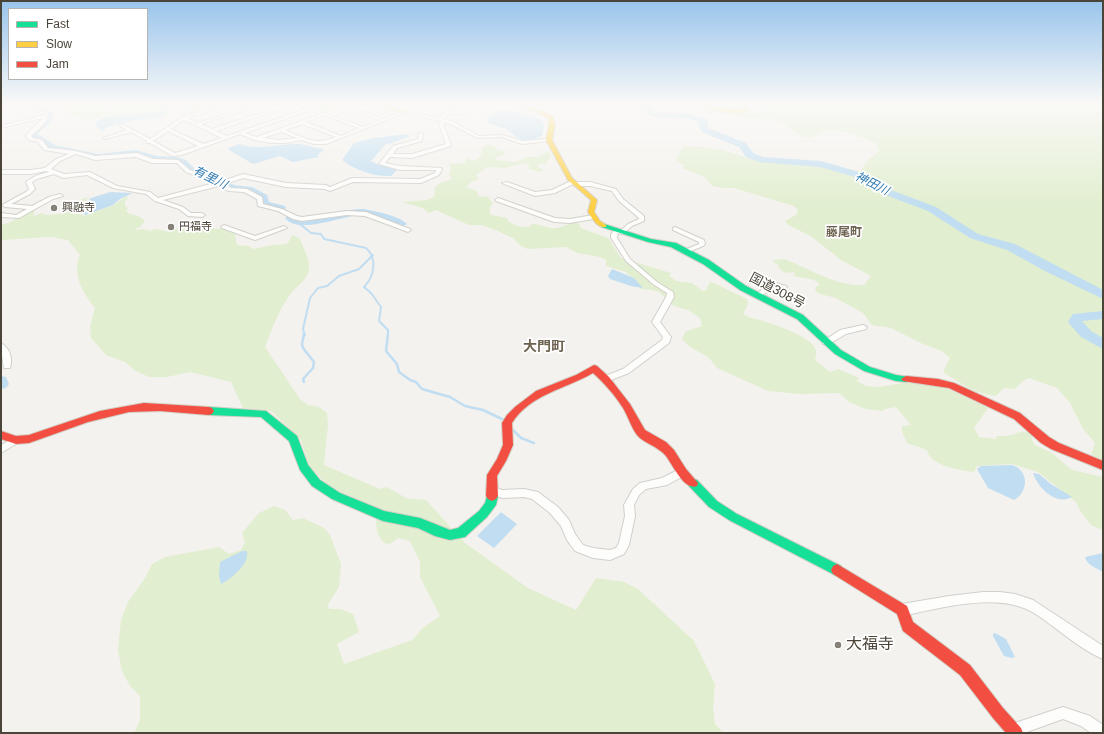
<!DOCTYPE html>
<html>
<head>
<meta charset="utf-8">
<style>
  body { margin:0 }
  #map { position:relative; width:1104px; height:734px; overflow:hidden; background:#f4f2ee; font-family:Arial,sans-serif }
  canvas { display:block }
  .frame { position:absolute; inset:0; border:2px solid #4b4439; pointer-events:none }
  .legend { position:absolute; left:8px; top:8px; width:140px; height:72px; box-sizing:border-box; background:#fff; border:1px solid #b7b4b0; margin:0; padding:5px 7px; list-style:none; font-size:12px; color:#4b4439 }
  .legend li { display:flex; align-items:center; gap:8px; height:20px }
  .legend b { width:20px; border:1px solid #b7b4b0 }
</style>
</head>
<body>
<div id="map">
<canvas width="1104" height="734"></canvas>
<div class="frame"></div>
<ul class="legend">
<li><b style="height:5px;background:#16e098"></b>Fast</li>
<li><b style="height:5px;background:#ffcf43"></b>Slow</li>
<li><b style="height:5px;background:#f24e42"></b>Jam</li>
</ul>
</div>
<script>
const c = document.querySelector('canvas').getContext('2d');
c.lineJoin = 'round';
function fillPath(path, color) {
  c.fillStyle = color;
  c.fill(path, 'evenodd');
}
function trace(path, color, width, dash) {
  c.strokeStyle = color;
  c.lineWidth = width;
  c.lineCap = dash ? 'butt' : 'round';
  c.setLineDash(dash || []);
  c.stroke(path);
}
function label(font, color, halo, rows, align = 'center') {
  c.font = font + ' Arial,"Noto Sans JP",sans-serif';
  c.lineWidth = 3.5;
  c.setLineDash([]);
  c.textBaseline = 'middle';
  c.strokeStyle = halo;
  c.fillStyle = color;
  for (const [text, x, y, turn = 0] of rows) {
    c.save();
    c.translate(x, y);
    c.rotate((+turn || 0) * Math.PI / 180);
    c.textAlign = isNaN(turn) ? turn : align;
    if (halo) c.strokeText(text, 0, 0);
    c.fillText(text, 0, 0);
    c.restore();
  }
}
fillPath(new Path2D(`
  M 29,105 L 105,105 L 104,110 L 106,111 L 115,108 L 109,107 L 112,105 L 188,105 L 170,111 L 168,116 L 150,115 L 147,113 L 100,117 L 89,122 L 87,118 L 67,114 L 66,113 L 67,110 L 59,106 L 45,109 L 27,106 Z
  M 192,105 L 205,105 L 212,107 L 181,118 L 180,110 Z
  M 322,105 L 339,105 L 344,107 L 326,113 L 314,109 Z
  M 767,105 L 1103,105 L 1103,461 L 1091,454 L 1095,443 L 1083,429 L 1070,403 L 1057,388 L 1029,378 L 1023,381 L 1015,389 L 1004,388 L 996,396 C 978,395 958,382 943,372 L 950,358 L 942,351 L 923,344 L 891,328 L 872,325 L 863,313 L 836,298 L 820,294 L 815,291 L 816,287 L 820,285 C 815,277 803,279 795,276 L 793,275 L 795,274 L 794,272 L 785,273 L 778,267 L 779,265 L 773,262 L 774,260 L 784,259 C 809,268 836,287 864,285 L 871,276 L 841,260 L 812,237 L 787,224 L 785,221 L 796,215 L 798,210 L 794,206 L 734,188 L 723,188 L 712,186 L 705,177 L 682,168 L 684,165 L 676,160 L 683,146 C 705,147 726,149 747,158 L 861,171 L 866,162 L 879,151 L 876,144 L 862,137 L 841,131 L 828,130 L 809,138 L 798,134 L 781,122 L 767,117 L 750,119 L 730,114 L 749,113 Z
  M 487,145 L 494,146 L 499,151 L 504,151 L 505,153 L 503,156 L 496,157 L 496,160 L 515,162 L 528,157 L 539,157 L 544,153 L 549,152 L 551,157 L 545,164 L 538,165 L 538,167 L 544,170 L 539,172 L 529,169 L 528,168 L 530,166 L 525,163 L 506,168 L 487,167 L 476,175 L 479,179 L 471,182 L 466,187 L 477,191 L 478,196 L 488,197 L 493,203 C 489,207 489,210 491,215 L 507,218 L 508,221 C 515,226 521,227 529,227 L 532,224 C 539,224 545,227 551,228 C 562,230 569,220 580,224 L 579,226 L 583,229 L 608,238 L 621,258 L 671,273 L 669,276 L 676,281 L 692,283 L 703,291 L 706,290 L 710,282 L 714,283 L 747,299 L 748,303 L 746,309 L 743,313 C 748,319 755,318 763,321 C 776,325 809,336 815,348 C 817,352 816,356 815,360 L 830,372 L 838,369 L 859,378 L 857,381 L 866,386 L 880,387 L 909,382 L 935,383 L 988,408 L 974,428 L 979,437 L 996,439 L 997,436 C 1002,436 1007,436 1011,435 C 1019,433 1023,428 1032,435 L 1032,440 L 1035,445 L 1052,453 L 1072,470 L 1103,477 L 1103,530 L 1091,525 L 1081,512 L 1076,502 L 1038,472 L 1012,464 L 977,466 L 974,472 C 960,470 930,466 927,450 L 907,443 L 902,432 L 902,426 L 911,425 L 896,407 L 885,409 L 882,411 L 866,409 L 849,402 L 839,393 L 799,394 L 768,391 L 717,368 L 708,357 L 690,347 L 682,339 L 685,332 L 702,326 L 700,318 L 688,310 L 674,306 L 659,292 L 651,290 L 641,289 L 631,281 L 633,278 L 626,272 L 606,266 L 606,260 L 600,257 L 577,253 L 566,247 L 528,249 L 521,246 L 513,238 L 493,229 L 481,225 L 469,225 L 436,210 L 429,213 L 423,208 L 402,202 L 427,200 L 434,197 L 435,187 L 442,182 L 450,180 L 452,177 L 449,176 L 451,168 L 449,163 L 459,164 L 466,162 L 466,160 L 468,158 L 474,161 C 483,156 481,155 482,147 Z
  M 126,196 L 128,199 L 125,201 L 125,206 L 128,208 L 126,211 C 131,217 138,213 145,221 L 140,227 L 135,229 L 136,230 L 143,229 L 150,231 L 156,229 L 170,232 L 186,225 L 197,224 L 207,228 L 223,229 L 235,234 L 237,245 L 249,246 L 253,249 L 273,245 L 287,244 L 293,235 L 300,239 C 303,247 309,257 309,266 C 310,277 300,284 293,291 C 280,306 272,329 265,347 L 300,399 L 308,405 L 319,407 L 327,413 L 328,425 L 324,465 L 380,489 L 387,487 L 406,498 L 426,500 L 465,543 L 528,588 L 576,610 L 596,578 L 624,582 L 638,589 L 694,641 L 715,684 L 713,708 L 715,724 L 724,733 L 134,733 L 140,720 L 140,696 L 130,686 L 122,671 L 118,650 L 121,620 L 128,602 L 145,578 L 152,564 L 165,557 L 219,547 L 229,554 L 241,550 L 245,542 L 242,533 L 259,513 L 274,506 L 285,510 L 293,520 L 303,518 L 324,528 L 330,535 L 341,564 L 339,587 L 327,606 L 330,609 L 340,609 L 353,614 L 359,632 L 337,644 L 344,664 L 412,640 L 424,627 L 440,616 L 420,577 L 420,562 L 410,541 L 398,538 L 390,544 L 384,543 C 374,531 376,523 377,508 L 330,487 L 309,466 L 301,440 L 271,411 L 243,408 L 231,382 L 190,372 L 167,377 L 149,377 L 134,370 L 125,362 L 106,355 L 91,338 L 90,326 L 95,308 C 82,292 72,274 80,255 L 68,240 L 51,237 L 1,240 L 1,225 L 8,223 L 34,210 L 35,210 L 33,215 L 34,216 L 42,213 L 46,215 L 62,214 L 76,201 L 89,197 L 77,210 L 84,216 L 114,205 Z`), '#e1eecf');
fillPath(new Path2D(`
  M 506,109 L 535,117 L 540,119 L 544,124 L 543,134 L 540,137 L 532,140 L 523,140 L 518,138 L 506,129 L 487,123 L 488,117 L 494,113 L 495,110 Z
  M 165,111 L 164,117 L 123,122 L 105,128 L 103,132 L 95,125 L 96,122 L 101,118 Z
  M 408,134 L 409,137 L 385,145 L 371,161 L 377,164 L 398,169 L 391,176 C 375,177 355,170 342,160 L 354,143 L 374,138 Z
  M 239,144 C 259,151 279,143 299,144 C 307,145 315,148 324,149 L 317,156 L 319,157 L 293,162 L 280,156 L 253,164 L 229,150 L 228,148 Z
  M 110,192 L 133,193 L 120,199 L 113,205 L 85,215 L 78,210 L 91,198 Z
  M 612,269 L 634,278 L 643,288 L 631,286 L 610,279 L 608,276 Z
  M 1012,465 C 1029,470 1029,492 1014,500 L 988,488 L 977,469 L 981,466 Z
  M 1033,473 L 1039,474 L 1051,484 L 1072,497 C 1056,506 1038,488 1033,473 Z
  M 501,512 L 517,524 L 494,548 L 477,536 Z
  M 242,551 L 247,551 C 249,565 232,578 221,584 L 219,576 L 220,562 Z
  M 1103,553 L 1103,572 C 1096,568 1087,565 1085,557 Z
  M 995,633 L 1006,639 L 1015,657 L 1012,658 L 1004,656 L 993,636 L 993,634 Z`), '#c0ddf1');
trace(new Path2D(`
  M 295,220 L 311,233 L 321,234 L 324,239 L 366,248 C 378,258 374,277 364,287 L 371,293 L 381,307 L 379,321 L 388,330 L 388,335
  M 305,335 L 303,329 L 310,298 L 318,288 L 327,286 L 339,276 L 359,269 L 373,255`), '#c0ddf1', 2);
trace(new Path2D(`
  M 388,334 L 386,351 L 397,364 L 399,372 L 410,380 L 416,382 L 422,389 L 450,397 L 465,406 L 483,410 L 504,420
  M 304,382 L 303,379 L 313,368 L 314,362 L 303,348 L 302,344 L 304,334
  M 513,430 L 521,438 L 534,443`), '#c0ddf1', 2.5);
fillPath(new Path2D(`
  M 15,105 C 29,105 44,103 54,114 L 52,121 L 37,134 C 44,137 48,141 55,145 L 98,154 L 136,150 L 157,156 L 177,157 L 186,160 L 195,169 L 219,177 L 234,185 L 252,187 L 267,195 L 269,202 L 285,206 L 286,208 L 281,211 L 260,206 L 258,199 L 246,192 L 228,190 L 211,181 L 189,173 L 180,164 L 176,163 L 156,162 L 136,156 L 97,160 L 83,155 L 49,149 L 42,145 L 40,142 L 28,135 C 32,127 44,123 46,115 C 37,108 23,112 15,105 Z
  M 639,105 L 647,105 L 656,112 L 686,113 L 707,119 L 708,121 L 707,126 L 711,129 L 746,143 L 753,153 L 763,157 L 821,161 L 863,173 L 872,177 L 891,190 L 936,207 L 978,234 L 1015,244 L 1103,290 L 1103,299 L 1043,270 L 1007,250 L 970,238 L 928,211 L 883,194 L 864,181 L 855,177 L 820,167 L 759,162 L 746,157 L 739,147 L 704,133 L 698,127 L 699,122 C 693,120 687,118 681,118 C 664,117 650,122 639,105 Z
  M 364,209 C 374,211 400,216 407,224 L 401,227 C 387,224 374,215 360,215 C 342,216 298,235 285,218 L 291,215 C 296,216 301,218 307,218 C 326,218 345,208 364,209 Z
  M 1103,311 L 1103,319 L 1082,321 L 1091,331 L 1103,338 L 1103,349 L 1081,337 L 1068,322 L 1073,314 Z
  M 1,376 L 6,377 L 9,384 L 6,388 L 1,389 Z`), '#c0ddf1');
const street = new Path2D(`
  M 12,105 C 24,105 36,108 48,113 C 49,122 37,130 31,136 L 33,138 L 42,140 L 48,148 L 76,151 L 95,156 L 137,153 L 153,159 L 178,160 L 190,170 L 220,182 L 243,174 L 286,183 L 326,185 L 330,187 L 352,178 L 420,179 L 435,173 L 436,170 L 400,170 L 379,164 L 393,146 L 418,139 L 419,133 L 423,134 L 422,141 L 397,148 L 393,154 L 412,154 L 446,144 L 439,124 L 441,121 L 404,113 L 326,144 L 314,144 L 301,140 L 286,143 L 271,143 L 254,140 L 240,134 L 182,155 L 172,156 L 150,143 L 147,143 L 147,141 L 131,132 L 105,139 L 103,138 L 127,130 L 120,126 L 120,124 L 122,124 L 150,139 L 182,117 L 220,105 L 226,105 L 188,118 L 198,123 L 253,105 L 259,105 L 201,124 L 212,129 L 270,110 L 274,111 L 216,131 L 227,136 L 306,109 L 298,105 C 302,105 304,106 308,107 C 312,107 318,105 322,105 L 314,109 L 363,127 L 379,120 L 339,105 L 345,105 L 383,119 L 404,111 L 437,118 L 447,112 L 460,111 L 434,105 L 442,105 L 463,109 L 470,105 L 475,105 L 462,114 L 450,114 L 442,119 L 452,121 L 479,136 L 502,135 L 522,141 L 549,139 L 551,140 L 549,141 L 522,144 L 502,137 L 478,138 L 446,122 L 443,124 L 451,145 L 451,146 L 412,158 L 390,157 L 385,163 L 400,166 L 441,168 L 442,169 L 439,175 L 421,183 L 353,182 L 330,191 L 325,189 L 286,187 L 243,178 L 225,184 L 231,188 L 247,189 L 262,197 L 263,204 L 282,209 L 297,216 L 302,217 L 347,211 L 366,212 L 410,229 L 411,230 L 408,232 L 365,216 L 347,215 L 302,221 L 293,219 L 278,211 L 258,206 L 257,199 L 244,192 L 228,191 L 219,186 L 163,200 L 183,207 L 191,213 L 202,213 L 205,215 L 202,217 L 188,216 L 179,209 L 155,201 L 146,194 L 113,188 L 87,175 L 63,178 L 54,174 L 37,179 L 32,182 L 35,189 L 30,194 L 11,204 L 32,206 L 49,197 L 60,194 L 63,196 L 53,199 L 19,218 L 1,217 L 1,213 L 16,215 L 27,209 L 5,207 L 2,205 L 26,192 L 29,189 L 26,182 C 33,176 41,174 49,172 L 46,171 L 31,174 L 1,174 L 1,170 L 31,170 L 45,168 L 56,159 L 69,154 L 44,150 L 38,142 L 29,140 L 26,137 L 26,135 L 43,118 L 1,128 L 1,126 L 44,115 L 37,111 ZM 310,110 L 320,114 L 257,137 L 245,133 ZM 324,115 L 359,128 L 341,136 L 306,122 ZM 184,120 L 222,138 L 203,144 L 171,129 ZM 302,124 L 336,137 C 314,146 306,138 285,130 ZM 168,131 L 198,146 L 175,153 L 153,141 ZM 281,132 L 297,138 L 279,140 L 263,138 ZM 76,154 L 95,160 L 136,157 L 152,163 L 177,163 L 186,172 L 214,183 L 158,198 L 150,192 L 117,186 L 90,172 L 64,174 L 51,169 L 60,161 Z
  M 573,180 L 575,182 L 590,182 L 616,189 L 623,199 L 644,216 L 644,221 L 632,226 L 623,234 L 618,233 L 617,238 L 630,259 L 657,282 L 673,292 L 674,297 L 660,322 L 671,337 L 669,343 L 629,373 L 606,382 L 603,381 L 602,379 L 603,377 L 623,369 L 662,340 L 663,337 L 652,322 L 666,297 L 667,293 L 653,284 L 626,261 L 611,238 L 611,234 L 614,231 L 619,232 L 628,224 L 639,219 L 639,218 L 619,201 L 612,191 L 590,186 L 575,186 L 573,184 L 555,193 L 535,196 L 502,183 L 507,182 L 535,192 L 552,190 Z
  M 498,198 L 555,218 L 570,219 L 593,215 L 596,217 L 593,219 L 570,223 L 554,222 L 496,201 L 495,200 Z
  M 224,225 L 255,236 L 284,226 L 287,228 L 255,240 L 222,228 L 221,227 Z
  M 675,227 L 704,240 L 705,244 L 703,246 L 686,253 L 682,253 L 682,251 L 699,244 L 699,242 L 673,230 L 673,228 Z
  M 776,283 L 786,286 L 787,287 L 784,289 L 774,287 L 761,296 L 757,296 L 756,295 L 765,286 Z
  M 863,325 L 867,327 L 866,329 L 846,334 L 829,344 L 823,344 L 822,342 L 840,330 Z
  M 1,343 C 10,348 13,359 10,368 L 4,368 C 3,363 1,349 1,343 Z
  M 16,437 L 19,438 L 21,440 L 19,442 L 1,453 L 1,445 Z
  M 682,468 L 685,469 L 687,472 L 685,475 L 667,485 L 646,489 L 639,495 L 634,505 L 635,516 L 629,545 L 624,554 L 610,560 L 593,558 L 575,551 L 567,540 L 561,526 L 550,513 L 532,499 L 524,497 L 502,498 L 488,493 L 486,490 L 488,487 L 491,486 L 502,490 L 524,489 L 538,492 L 558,507 L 569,520 L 575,534 L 583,545 L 593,548 L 610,550 L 616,548 L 619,543 L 625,516 L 624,505 L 633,489 L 640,483 L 662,478 Z
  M 983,592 L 1000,592 L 1015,594 L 1033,600 L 1103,646 L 1103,659 C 1079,649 1056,627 1034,613 C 999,591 940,608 902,616 L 898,614 L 896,610 L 898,606 L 902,604 L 949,596 Z
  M 1063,707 L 1090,716 L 1103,725 L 1103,733 L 1091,733 L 1081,726 L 1063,719 L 1024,733 L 1009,733 L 1007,730 L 1009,725 Z`);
const fast = new Path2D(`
  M 604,224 L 651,239 L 676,243 L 709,260 L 746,286 L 803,315 L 841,350 L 870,367 L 896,375 L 909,377 L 911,379 L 906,382 L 896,381 L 864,371 L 835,354 L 797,319 L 740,290 L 703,264 L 671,247 L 648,242 L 602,227 L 601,226 Z
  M 209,407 L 266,411 L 297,436 L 308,465 L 320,480 L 340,493 L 384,511 L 420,518 L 450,530 L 458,528 L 479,511 L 485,503 L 488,493 L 492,491 L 496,493 L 498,496 L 496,505 L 487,517 L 465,537 L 450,540 L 435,536 L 418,528 L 383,521 L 332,499 L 312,486 L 300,470 L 289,441 L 261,417 L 209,415 L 206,414 L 204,411 L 206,408 Z
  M 693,479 L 697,480 L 717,501 L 737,514 L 841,566 L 843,570 L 841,574 L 837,576 L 833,574 L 729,520 L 709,507 L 689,486 L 688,483 L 689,480 Z`);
const slow = new Path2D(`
  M 381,105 L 388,105 L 406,112 L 402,113 Z
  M 515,105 C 529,105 540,109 553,117 L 555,124 L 552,140 L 572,178 L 597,200 L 594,212 L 600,221 L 606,225 L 606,227 C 597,228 593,219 588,212 L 591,200 L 568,180 L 546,140 L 549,124 L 549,119 L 536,111 Z
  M 702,105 L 725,109 L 744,109 L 742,105 L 746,105 L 749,110 C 739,116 711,111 702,105 Z`);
const jam = new Path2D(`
  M 594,365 L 597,366 L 609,377 L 630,404 L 645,430 L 666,442 L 674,450 L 686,469 L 698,483 L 697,486 C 684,491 673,465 666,456 C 658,446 643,443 637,435 C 631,427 628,416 623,408 C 615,395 604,383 593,373 C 566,389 530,394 512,423 L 513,445 L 506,461 L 497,476 L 498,496 L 496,499 L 492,501 L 488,499 L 486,496 L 487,475 L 497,459 L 503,445 L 502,423 L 507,415 L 515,407 L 536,391 L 576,375 Z
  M 906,376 L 938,379 L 954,383 L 1020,413 L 1049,437 L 1059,443 L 1103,461 L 1103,470 L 1051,449 L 1041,443 L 1014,419 L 949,388 L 903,381 L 901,379 Z
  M 144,403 L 209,407 L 212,408 L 214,411 L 212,414 L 209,415 L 160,411 L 129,412 L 88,422 L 29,443 L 16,444 L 1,439 L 1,431 L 16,436 L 29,435 L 100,411 Z
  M 837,564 L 907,606 L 913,622 L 970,665 L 1003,708 L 1021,728 L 1023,733 L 1006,733 L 993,718 L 960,675 L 903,631 L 897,614 L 833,574 L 831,570 L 833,566 Z`);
trace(street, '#d2d0cb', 2);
trace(fast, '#d3cfc5', 2);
trace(slow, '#d3cfc5', 2);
trace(jam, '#d3cfc5', 2);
fillPath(street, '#fdfdfc');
fillPath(fast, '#16e098');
fillPath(slow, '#ffcf43');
fillPath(jam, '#f24e42');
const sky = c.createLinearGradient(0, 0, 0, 208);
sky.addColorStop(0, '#98c4ec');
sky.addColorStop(0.5, '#faf9f7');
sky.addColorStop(1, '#faf9f700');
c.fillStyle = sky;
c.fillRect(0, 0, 1104, 208);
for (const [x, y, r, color] of [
  [54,208,4,"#868178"],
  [171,227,4,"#868178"],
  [838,645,4,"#868178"]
]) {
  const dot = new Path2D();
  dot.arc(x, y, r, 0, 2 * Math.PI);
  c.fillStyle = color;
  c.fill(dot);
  trace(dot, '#fff', 1.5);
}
label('11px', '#4b4439', '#fff', [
  ["興融寺",62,208],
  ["円福寺",179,227]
], 'left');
label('italic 12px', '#2e7ab2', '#fff', [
  ["有里川",210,178,26],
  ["神田川",872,184,27]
]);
label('bold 12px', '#6e6250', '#fff', [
  ["藤尾町",844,233]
]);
label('13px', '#4b4439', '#fff', [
  ["国道308号",777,291,28]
]);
label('bold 14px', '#6e6250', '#fff', [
  ["大門町",544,347]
]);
label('16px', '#4b4439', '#fff', [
  ["大福寺",846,645]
], 'left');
</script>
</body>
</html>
